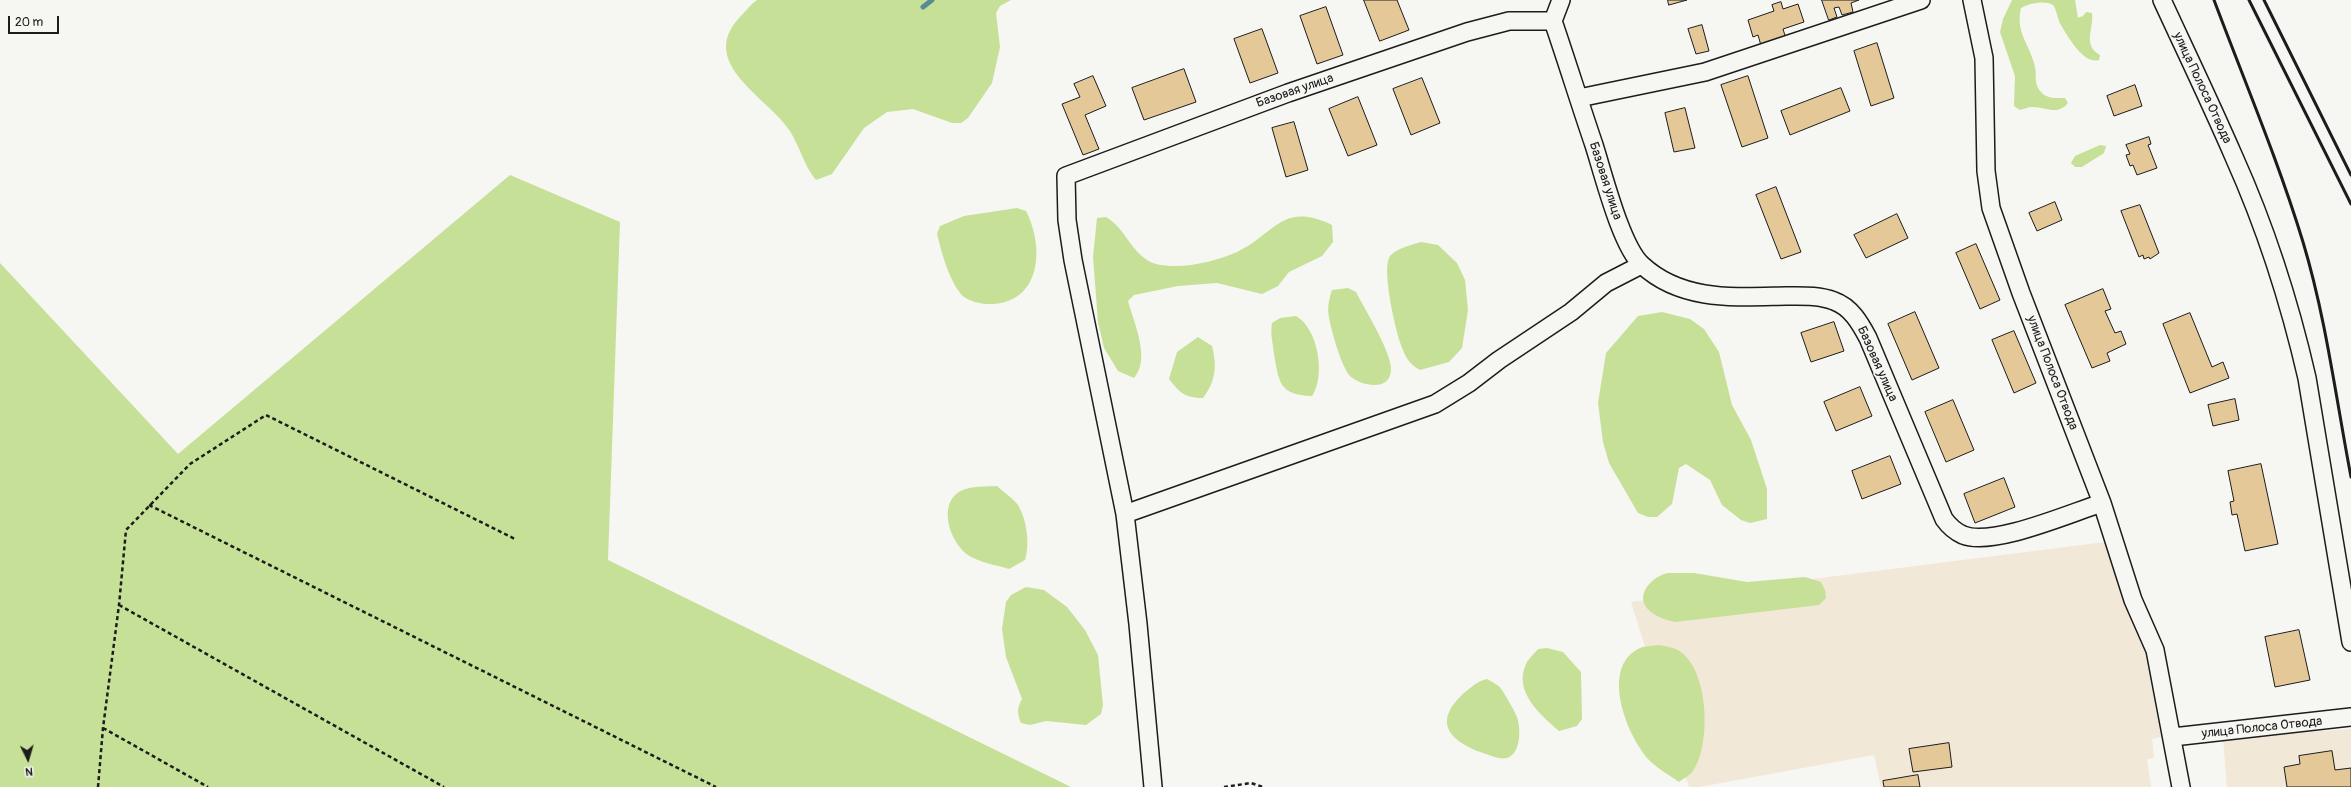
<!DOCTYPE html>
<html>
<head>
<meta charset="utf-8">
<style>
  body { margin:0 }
  #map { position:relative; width:2351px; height:787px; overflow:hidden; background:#f6f6f2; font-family:Pangolin,sans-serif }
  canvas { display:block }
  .north { position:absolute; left:8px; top:739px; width:40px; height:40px; -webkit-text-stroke:3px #f6f6f2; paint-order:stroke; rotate:175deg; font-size:11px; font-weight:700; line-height:16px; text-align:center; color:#1c1c1c }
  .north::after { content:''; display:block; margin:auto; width:14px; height:18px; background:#1c1c1c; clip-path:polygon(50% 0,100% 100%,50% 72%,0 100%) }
  .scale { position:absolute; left:8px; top:16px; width:51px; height:18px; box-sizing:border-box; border:2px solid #1c1c1c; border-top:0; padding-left:5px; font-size:12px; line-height:14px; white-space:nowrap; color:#1c1c1c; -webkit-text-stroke:3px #f6f6f2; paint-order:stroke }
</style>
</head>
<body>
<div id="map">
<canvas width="2351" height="787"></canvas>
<div class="north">N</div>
<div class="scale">20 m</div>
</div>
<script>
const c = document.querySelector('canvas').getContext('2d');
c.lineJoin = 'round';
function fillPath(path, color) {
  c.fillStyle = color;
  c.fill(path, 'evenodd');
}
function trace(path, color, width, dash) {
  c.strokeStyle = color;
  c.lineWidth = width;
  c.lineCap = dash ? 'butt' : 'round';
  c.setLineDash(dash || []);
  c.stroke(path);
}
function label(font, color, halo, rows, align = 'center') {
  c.font = font + ' Pangolin,sans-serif';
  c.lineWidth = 3.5;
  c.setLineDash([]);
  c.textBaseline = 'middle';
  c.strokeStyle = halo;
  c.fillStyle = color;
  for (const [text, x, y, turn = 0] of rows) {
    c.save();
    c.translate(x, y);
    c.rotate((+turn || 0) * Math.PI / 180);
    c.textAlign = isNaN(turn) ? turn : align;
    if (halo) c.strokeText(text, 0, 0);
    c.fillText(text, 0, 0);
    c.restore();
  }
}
fillPath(new Path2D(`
  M 2105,542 L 2143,642 L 2161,737 L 2152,739 L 2154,758 L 2147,759 L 2151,787 L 1881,787 L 1874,755 L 1699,787 L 1689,787 L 1631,602 Z
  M 2351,729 L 2351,787 L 2227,787 L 2223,738 Z`), '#f1e8d7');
fillPath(new Path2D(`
  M 757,0 L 1011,0 L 1000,6 L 996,13 L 1000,47 L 992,83 L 968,118 L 961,123 L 952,123 L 913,109 L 887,112 L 864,128 L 832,174 L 816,180 C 804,166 800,147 790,131 C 769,98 697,64 739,18 C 745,12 750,5 757,0 Z
  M 2012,0 L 2075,0 L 2078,18 L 2083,16 L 2086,12 L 2092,13 C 2094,29 2082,45 2100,55 L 2099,60 C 2084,65 2068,37 2061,25 C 2057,19 2057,10 2053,5 C 2046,0 2029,3 2021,8 C 2015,33 2030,44 2035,67 C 2037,75 2033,85 2042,93 C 2048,99 2057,98 2065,98 L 2068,103 C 2057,116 2047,107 2032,107 C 2028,107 2024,109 2020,110 L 2014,106 L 2015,76 L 2000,32 L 2003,19 Z
  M 2100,145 L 2106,146 L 2104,153 L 2082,167 L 2075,167 L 2071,163 L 2075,156 Z
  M 510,175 L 620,222 L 608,560 L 1071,787 L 0,787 L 0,263 L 178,454 Z
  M 1017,208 L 1026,211 C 1046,250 1040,307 985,304 C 977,303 965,300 960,293 C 948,277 942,254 937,234 L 940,226 L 964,216 Z
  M 1106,217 C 1126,228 1132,257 1156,264 C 1181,270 1214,262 1237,252 C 1275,234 1282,201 1332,225 L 1333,242 L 1322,256 L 1289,272 L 1278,286 L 1262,294 L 1217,283 L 1178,286 L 1134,295 L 1128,301 C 1134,323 1151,359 1134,378 L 1118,371 L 1104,348 L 1098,322 L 1093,257 L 1097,218 Z
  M 1421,242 L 1438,245 L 1457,263 L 1465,280 L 1468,310 L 1462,348 L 1449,362 L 1420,370 C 1412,366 1406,359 1403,350 C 1396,335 1382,272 1389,258 C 1393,249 1412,245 1421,242 Z
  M 1348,288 L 1356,292 C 1365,310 1391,351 1391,369 C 1391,392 1362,386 1351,377 C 1342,369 1331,330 1329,317 C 1327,308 1329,299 1332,290 Z
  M 1662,312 L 1690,319 L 1704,329 L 1719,352 L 1732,405 L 1751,440 L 1767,489 L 1767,519 L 1750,523 L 1741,520 L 1722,505 L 1710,480 L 1686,464 L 1679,468 L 1672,504 L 1657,517 L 1648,517 L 1638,513 L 1609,463 L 1603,442 L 1598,403 L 1606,353 L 1638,316 Z
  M 1296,316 C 1318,328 1326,376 1312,396 C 1279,395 1279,382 1274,354 C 1273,343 1270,334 1272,323 L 1280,318 Z
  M 1198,337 L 1212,346 C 1217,366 1216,381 1203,398 C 1185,398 1179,392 1169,379 L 1177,352 Z
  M 997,486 C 1003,492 1013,498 1018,505 C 1027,520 1030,544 1025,560 L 1009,569 C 996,565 978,562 968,555 C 952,544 939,511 955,495 C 966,485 983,487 997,486 Z
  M 1669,573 L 1694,573 L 1747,582 L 1805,577 L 1821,582 L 1825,590 L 1826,598 L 1819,605 L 1811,606 L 1675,622 C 1665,620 1648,614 1644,603 C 1639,589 1657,574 1669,573 Z
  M 1026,587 L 1044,590 L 1067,607 L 1085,630 L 1098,655 L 1103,705 L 1101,714 L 1086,725 L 1046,721 L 1030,725 L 1021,723 C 1017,713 1017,708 1022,699 L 1006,657 L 1002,629 L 1006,602 L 1011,595 Z
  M 1659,645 C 1664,646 1671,647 1676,649 C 1709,665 1712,744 1693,771 C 1690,775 1683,779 1679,782 C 1669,775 1657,768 1649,760 C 1627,736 1599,667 1640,648 C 1645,646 1653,646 1659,645 Z
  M 1547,648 L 1563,652 L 1581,672 L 1582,719 L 1577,726 L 1559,731 C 1541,715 1513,692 1526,664 C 1528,659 1534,654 1538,649 Z
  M 1487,679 C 1492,682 1499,685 1502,690 C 1507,698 1513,708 1517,717 C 1521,728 1521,754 1507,758 C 1499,760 1490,755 1483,753 C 1449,741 1432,722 1464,693 C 1472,687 1477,681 1487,679 Z`), '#c6e097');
trace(new Path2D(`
  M 923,7 L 932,0`), '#5b8994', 5);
const building = new Path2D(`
  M 1364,0 L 1397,0 L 1409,30 L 1380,41 Z
  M 1668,0 L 1687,0 L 1669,5 Z
  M 1822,0 L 1859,0 L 1851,3 L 1853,12 L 1842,15 L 1839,7 L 1834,8 L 1837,17 L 1829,20 Z
  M 1781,2 L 1783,9 L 1798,4 L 1804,22 L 1783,29 L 1787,42 L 1762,49 L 1758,35 L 1753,37 L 1748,20 L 1774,11 L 1772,5 Z
  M 1326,7 L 1343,55 L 1317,64 L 1300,16 Z
  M 1702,25 L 1709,51 L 1696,54 L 1688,29 Z
  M 1262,29 L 1278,73 L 1250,83 L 1234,39 Z
  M 1877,43 L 1894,98 L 1871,106 L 1854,51 Z
  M 1184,69 L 1196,102 L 1144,120 L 1132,88 Z
  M 1093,76 L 1106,106 L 1085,115 L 1099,149 L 1083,155 L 1062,104 L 1080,97 L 1074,84 Z
  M 1748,76 L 1768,138 L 1742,147 L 1721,85 Z
  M 1422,78 L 1440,123 L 1411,135 L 1393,89 Z
  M 2135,85 L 2142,106 L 2114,116 L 2107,96 Z
  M 1841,88 L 1850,111 L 1790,135 L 1781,111 Z
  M 1358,97 L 1377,145 L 1348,156 L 1329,109 Z
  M 1685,108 L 1695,148 L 1674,152 L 1665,113 Z
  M 1294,122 L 1308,170 L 1286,177 L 1272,128 Z
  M 2149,137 L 2151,144 L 2148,145 L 2157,168 L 2137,175 L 2133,165 L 2130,166 L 2126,155 L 2130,154 L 2126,145 Z
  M 1776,187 L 1801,252 L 1781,259 L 1756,195 Z
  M 2055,202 L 2062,220 L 2037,231 L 2029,213 Z
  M 2140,205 L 2159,253 L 2150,259 L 2149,257 L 2144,259 L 2143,255 L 2139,257 L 2121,211 Z
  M 1897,214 L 1908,238 L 1866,258 L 1854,235 Z
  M 1976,244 L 2000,300 L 1980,309 L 1956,253 Z
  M 2103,289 L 2111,309 L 2105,311 L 2115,333 L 2121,331 L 2126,344 L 2107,353 L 2110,361 L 2092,368 L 2065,305 Z
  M 1915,312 L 1939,368 L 1912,380 L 1888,324 Z
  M 2190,313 L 2212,367 L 2223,362 L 2229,378 L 2190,393 L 2163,324 Z
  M 1834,322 L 1844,351 L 1811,362 L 1801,333 Z
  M 2014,331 L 2036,383 L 2014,393 L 1992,340 Z
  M 1860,387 L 1872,416 L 1836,431 L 1824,402 Z
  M 2235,399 L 2239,420 L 2213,426 L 2208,405 Z
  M 1953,400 L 1974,450 L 1946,462 L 1925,412 Z
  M 1890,456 L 1901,484 L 1862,499 L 1852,471 Z
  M 2261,464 L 2278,544 L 2245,551 L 2237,514 L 2232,515 L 2230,502 L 2234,501 L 2228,471 Z
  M 2004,478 L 2015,507 L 1975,523 L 1964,494 Z
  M 2299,630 L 2310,680 L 2275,687 L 2265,637 Z
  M 1949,743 L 1952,767 L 1913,772 L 1909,749 Z
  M 2332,751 L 2335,770 L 2351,768 L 2351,787 L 2287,787 L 2284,767 L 2300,764 L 2299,756 Z
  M 1918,775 L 1920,787 L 1884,787 L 1883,781 Z`);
fillPath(building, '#e4c898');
trace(building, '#1c1c1c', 1);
const minor = new Path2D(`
  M 1561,0 L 1553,21 C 1567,62 1580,104 1594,145 C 1603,173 1621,246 1642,265 C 1682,302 1736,297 1786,296 C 1802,296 1819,295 1834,301 C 1851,307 1860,323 1868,338 L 1944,519 C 1949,526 1954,531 1963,535 C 1993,547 2070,513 2102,503
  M 1972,0 L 1984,58 L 1986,171 L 1991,208 L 2021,293 L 2102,503 L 2133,600 L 2155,650 L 2181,787
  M 2162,0 C 2186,52 2211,104 2234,157 C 2265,226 2290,304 2307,378 L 2351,642
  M 1579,98 L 1705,72 L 1921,0
  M 1125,514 L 1435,404 L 1469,383 L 1499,360 L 1571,312 L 1606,283 L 1641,265
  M 2173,737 L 2351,717
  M 1153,787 L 1138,624 L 1125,514 L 1073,260 L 1067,220 L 1066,176 L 1288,93 L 1467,32 L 1509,21 L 1553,21`);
trace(minor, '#1c1c1c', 20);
trace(new Path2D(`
  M 149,505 L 716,787
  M 119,605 L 444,787
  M 103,728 L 208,787
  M 98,787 L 103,728 L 119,605 L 126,530 L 190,464 L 266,415 L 515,539
  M 1224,787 L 1251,783 L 1263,787`), '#1c1c1c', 2.5, [4, 3]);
trace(minor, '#f6f6f2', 17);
trace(new Path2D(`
  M 2214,0 C 2244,80 2278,160 2303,242 C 2326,318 2336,399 2351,477
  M 2249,0 L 2351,204
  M 2264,0 L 2351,175`), '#1c1c1c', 3);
label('13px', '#1c1c1c', '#f6f6f2', [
  ["улица Полоса Отвода",2202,88,65],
  ["Базовая улица",1295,91,-19],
  ["Базовая улица",1605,181,72],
  ["Базовая улица",1877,364,66],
  ["улица Полоса Отвода",2052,373,69],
  ["улица Полоса Отвода",2262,728,-6]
]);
</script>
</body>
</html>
